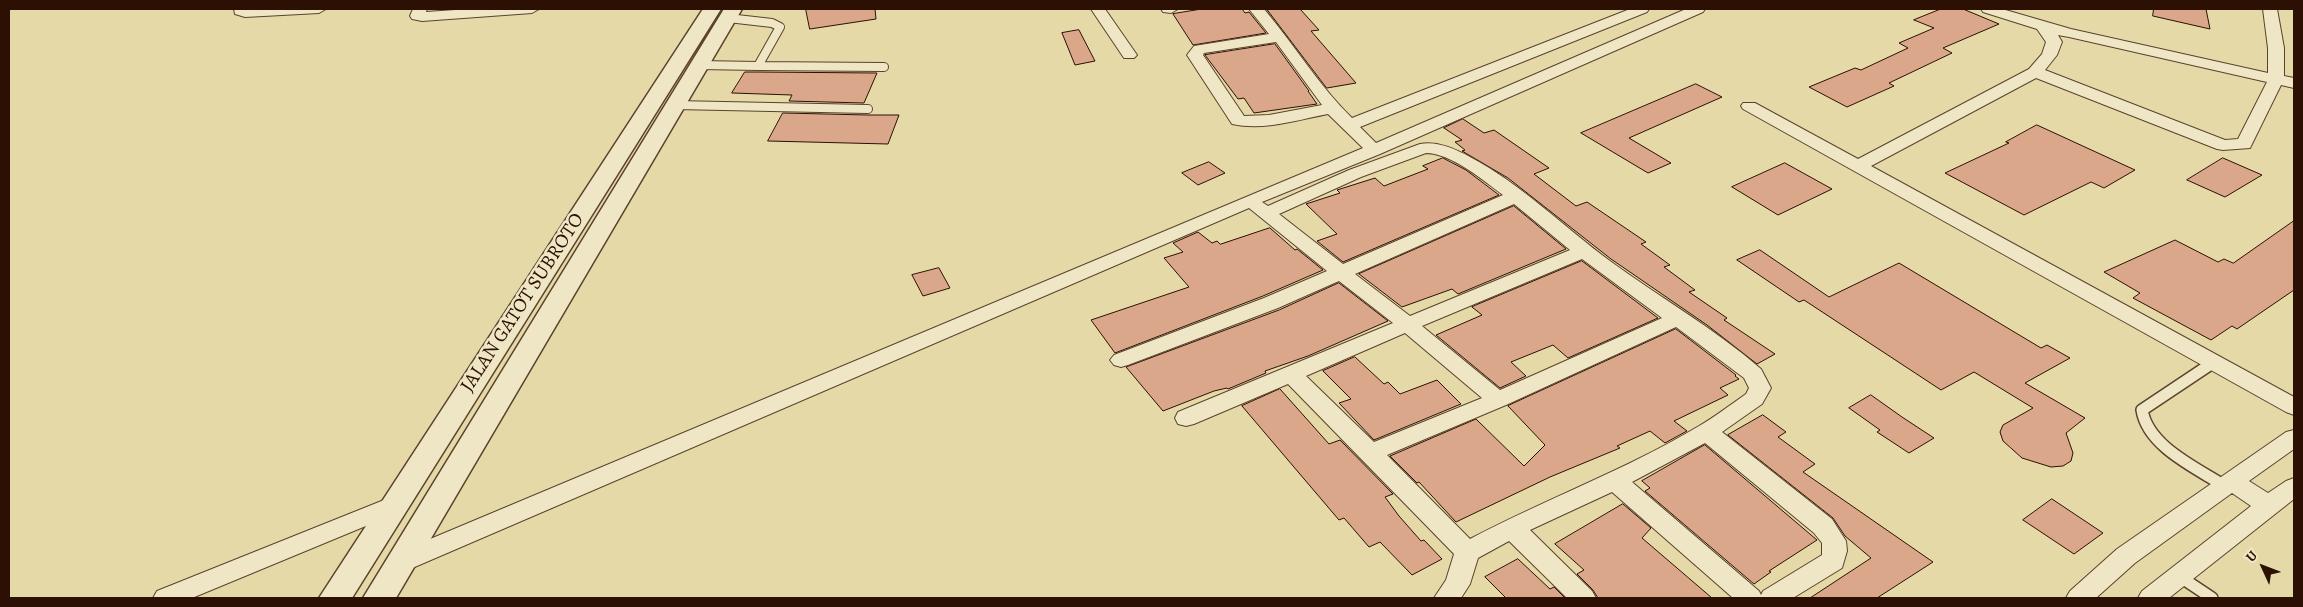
<!DOCTYPE html>
<html>
<head>
<meta charset="utf-8">
<style>
  body { margin:0 }
  #map { position:relative; width:2303px; height:607px; overflow:hidden; background:#e6d9a8; font-family:Alegreya,serif }
  canvas { display:block }
  .frame { position:absolute; inset:0; border:10px solid #2b1003; pointer-events:none }
  .north { position:absolute; left:2238px; top:542px; width:50px; height:50px; -webkit-text-stroke:4px #efe6c6; paint-order:stroke; rotate:313deg; font-size:14px; font-weight:700; line-height:20px; text-align:center; color:#2b1003 }
  .north::after { content:''; display:block; margin:auto; width:18px; height:22px; background:#2b1003; clip-path:polygon(50% 0,100% 100%,50% 72%,0 100%) }
</style>
</head>
<body>
<div id="map">
<canvas width="2303" height="607"></canvas>
<div class="frame"></div>
<div class="north">U</div>
</div>
<script>
const c = document.querySelector('canvas').getContext('2d');
c.lineJoin = 'round';
function fillPath(path, color) {
  c.fillStyle = color;
  c.fill(path, 'evenodd');
}
function trace(path, color, width, dash) {
  c.strokeStyle = color;
  c.lineWidth = width;
  c.lineCap = dash ? 'butt' : 'round';
  c.setLineDash(dash || []);
  c.stroke(path);
}
function label(font, color, halo, rows, align = 'center') {
  c.font = font + ' Alegreya,serif';
  c.lineWidth = 5;
  c.setLineDash([]);
  c.textBaseline = 'middle';
  c.strokeStyle = halo;
  c.fillStyle = color;
  for (const [text, x, y, turn = 0] of rows) {
    c.save();
    c.translate(x, y);
    c.rotate((+turn || 0) * Math.PI / 180);
    c.textAlign = isNaN(turn) ? turn : align;
    if (halo) c.strokeText(text, 0, 0);
    c.fillText(text, 0, 0);
    c.restore();
  }
}
const building = new Path2D(`
  M 806,9 L 875,9 L 876,19 L 810,29 Z
  M 1202,9 L 1242,9 L 1245,13 L 1249,12 L 1266,33 L 1193,45 L 1173,14 Z
  M 1267,9 L 1300,9 L 1319,30 L 1311,31 L 1356,83 L 1327,88 Z
  M 1941,9 L 1963,9 L 1999,24 L 1943,48 L 1952,53 L 1889,83 L 1894,86 L 1847,107 L 1809,87 L 1855,68 L 1861,70 L 1908,48 L 1899,43 L 1934,28 L 1914,20 Z
  M 2154,9 L 2206,9 L 2210,29 L 2153,16 Z
  M 1079,30 L 1095,61 L 1075,65 L 1062,33 Z
  M 1275,44 L 1309,91 L 1308,91 L 1317,104 L 1254,113 L 1244,98 L 1238,99 L 1205,55 Z
  M 745,72 L 758,72 L 877,73 L 864,103 L 789,101 L 792,95 L 732,93 Z
  M 1696,84 L 1722,97 L 1629,138 L 1671,163 L 1648,173 L 1581,133 Z
  M 783,113 L 868,115 L 899,115 L 888,144 L 768,141 Z
  M 1463,119 L 1484,133 L 1494,130 L 1549,168 L 1534,174 L 1576,206 L 1587,202 L 1646,242 L 1641,244 L 1670,265 L 1664,267 L 1695,290 L 1689,292 L 1727,318 L 1724,320 L 1775,354 L 1757,364 L 1707,325 L 1611,259 L 1508,178 L 1462,151 L 1465,150 L 1455,142 L 1462,140 L 1444,128 Z
  M 2037,125 L 2135,170 L 2104,188 L 2091,182 L 2024,215 L 1945,173 L 2009,143 L 2006,142 Z
  M 1443,158 L 1466,170 L 1499,195 L 1343,262 L 1317,241 L 1337,234 L 1306,204 L 1340,193 L 1337,190 L 1375,178 L 1384,186 L 1428,169 L 1423,166 Z
  M 2223,158 L 2262,175 L 2225,197 L 2187,180 Z
  M 1209,162 L 1225,173 L 1198,185 L 1182,173 Z
  M 1785,163 L 1832,189 L 1778,215 L 1732,187 Z
  M 1514,206 L 1566,249 L 1458,294 L 1452,289 L 1402,307 L 1359,274 Z
  M 2294,221 L 2294,290 L 2237,329 L 2232,326 L 2211,340 L 2133,298 L 2140,293 L 2104,272 L 2175,240 L 2218,262 L 2224,259 L 2233,263 Z
  M 1270,228 L 1295,250 L 1297,249 L 1323,270 L 1263,296 L 1115,353 L 1091,320 L 1189,287 L 1164,258 L 1183,252 L 1173,243 L 1198,232 L 1212,243 L 1217,241 L 1220,244 Z
  M 1760,250 L 1829,297 L 1899,263 L 2041,348 L 2047,345 L 2070,358 L 2025,383 L 2085,418 L 2066,433 L 2073,453 L 2071,461 L 2063,466 L 2051,467 L 2022,458 L 2003,441 L 2000,432 L 2003,425 L 2033,408 L 1974,372 L 1941,390 L 1804,300 L 1799,302 L 1737,260 Z
  M 1582,261 L 1658,318 L 1568,358 L 1553,345 L 1511,362 L 1526,376 L 1500,388 L 1436,335 L 1482,315 L 1472,307 Z
  M 939,268 L 950,288 L 923,296 L 912,275 Z
  M 1339,283 L 1388,321 L 1308,356 L 1265,371 L 1266,373 L 1228,389 L 1227,388 L 1214,391 L 1163,411 L 1126,367 L 1279,310 Z
  M 1676,329 L 1736,375 L 1735,376 L 1739,379 L 1720,388 L 1728,395 L 1674,421 L 1687,431 L 1665,443 L 1650,431 L 1617,446 L 1620,448 L 1550,477 L 1456,522 L 1419,482 L 1417,483 L 1390,456 L 1476,419 L 1524,466 L 1545,445 L 1508,406 Z
  M 1355,357 L 1384,384 L 1388,382 L 1400,394 L 1437,380 L 1461,404 L 1374,440 L 1339,403 L 1351,399 L 1323,371 Z
  M 1280,389 L 1329,444 L 1340,440 L 1393,494 L 1385,497 L 1399,516 L 1421,541 L 1424,540 L 1442,559 L 1412,575 L 1380,542 L 1369,547 L 1344,518 L 1339,520 L 1242,406 Z
  M 1871,395 L 1902,417 L 1934,438 L 1909,453 L 1877,432 L 1880,430 L 1849,408 Z
  M 1763,415 L 1786,432 L 1778,437 L 1815,464 L 1803,472 L 1933,562 L 1877,598 L 1810,598 L 1871,558 L 1845,536 L 1833,518 L 1728,435 Z
  M 1705,445 L 1817,540 L 1769,571 L 1771,572 L 1754,584 L 1645,491 L 1650,488 L 1642,481 Z
  M 2052,499 L 2103,533 L 2074,554 L 2023,520 Z
  M 1623,504 L 1651,528 L 1642,538 L 1712,598 L 1598,598 L 1593,590 L 1577,574 L 1584,570 L 1555,544 Z
  M 1518,559 L 1550,589 L 1554,587 L 1565,598 L 1506,598 L 1485,577 Z`);
fillPath(building, '#daa78a');
trace(building, '#2b1003', 1);
const serviceFar1 = new Path2D(`
  M 728,18 L 772,23 L 780,27 L 758,66 L 884,67
  M 699,65 L 758,66
  M 675,105 L 868,109`);
const service = new Path2D(`
  M 2214,362 L 2142,410 C 2148,447 2197,468 2226,487
  M 2179,576 L 2212,598`);
const minor = new Path2D(`
  M 234,9 L 326,9 L 319,13 L 245,17 L 235,14 Z
  M 413,9 L 427,9 L 426,12 L 470,9 L 539,9 L 532,13 L 422,21 L 412,19 L 410,16 Z
  M 1091,9 L 1105,9 L 1137,55 L 1134,58 L 1124,58 Z
  M 1161,9 L 1178,9 L 1171,13 L 1163,12 Z
  M 1249,9 L 1264,9 C 1294,44 1318,85 1352,118 L 1630,9 L 1649,9 L 1647,12 L 1360,127 L 1376,143 L 1686,9 L 1705,9 L 1703,12 L 1380,154 L 1262,202 L 1268,206 L 1349,170 L 1420,144 C 1438,141 1455,149 1470,157 C 1521,184 1564,227 1610,261 C 1659,297 1714,328 1761,369 L 1771,388 L 1762,404 L 1722,432 L 1832,519 L 1846,541 L 1847,551 L 1842,568 L 1793,598 L 1733,598 L 1612,492 L 1530,530 L 1592,591 L 1596,598 L 1567,598 L 1509,541 L 1478,558 L 1470,584 L 1461,598 L 1434,598 L 1446,580 L 1454,554 L 1288,384 L 1194,424 L 1186,426 L 1178,424 L 1175,418 L 1178,412 L 1393,323 L 1339,281 L 1278,308 L 1128,365 L 1121,367 L 1114,365 L 1110,360 L 1114,355 L 1264,298 L 1327,271 L 1249,208 L 410,569 L 401,572 L 392,569 L 389,562 L 392,555 L 1363,148 L 1328,114 C 1297,120 1264,131 1232,124 L 1187,55 L 1194,46 L 1269,34 ZM 1276,42 L 1322,105 L 1269,115 L 1244,116 L 1203,55 L 1204,53 ZM 1426,153 C 1451,153 1484,181 1503,195 L 1343,264 L 1279,214 L 1361,177 ZM 1514,204 L 1570,250 L 1410,316 L 1355,274 ZM 1582,259 L 1662,318 L 1500,390 L 1422,326 ZM 1676,327 L 1744,378 L 1749,388 L 1746,394 C 1730,405 1715,417 1699,426 C 1626,470 1545,499 1470,539 L 1387,455 L 1506,405 ZM 1405,333 L 1482,398 L 1374,442 L 1306,376 ZM 1705,443 L 1814,533 L 1822,543 L 1822,555 L 1763,591 L 1761,595 L 1759,591 L 1632,482 Z
  M 1981,9 L 2002,9 L 2071,29 L 2268,73 L 2268,48 L 2263,9 L 2277,9 L 2284,48 L 2284,76 L 2294,78 L 2294,88 L 2281,85 L 2250,148 L 2223,150 L 2217,149 L 2036,78 L 1871,166 L 2294,397 L 2294,415 L 2286,412 L 1743,109 L 1741,106 L 1743,103 L 1755,103 L 1858,159 L 2029,69 L 2042,54 L 2046,42 L 2037,29 L 1983,12 ZM 2058,35 L 2069,37 L 2267,82 L 2238,139 L 2225,140 L 2045,70 L 2057,55 L 2062,42 Z
  M 2294,430 L 2294,449 L 2249,481 L 2268,493 L 2286,481 L 2294,478 L 2294,499 L 2169,598 L 2138,598 L 2142,591 L 2251,506 L 2232,493 L 2135,563 L 2096,598 L 2066,598 L 2070,591 L 2117,549 L 2286,432 Z
  M 394,496 L 402,499 L 406,505 L 402,511 L 192,598 L 153,598 L 157,591 Z`);
const tertiary = new Path2D(`
  M 703,9 L 721,9 L 352,598 L 319,598 Z
  M 724,9 L 742,9 L 396,598 L 363,598 Z`);
trace(serviceFar1, '#5a422c', 10);
trace(service, '#5a422c', 14);
trace(minor, '#5a422c', 2);
trace(tertiary, '#5a422c', 3);
trace(serviceFar1, '#efe6c6', 8);
trace(service, '#efe6c6', 11);
fillPath(minor, '#efe6c6');
fillPath(tertiary, '#efe6c6');
label('20px', '#2b1003', '#efe6c6', [
  ["JALAN GATOT SUBROTO",523,303,-57]
]);
</script>
</body>
</html>
